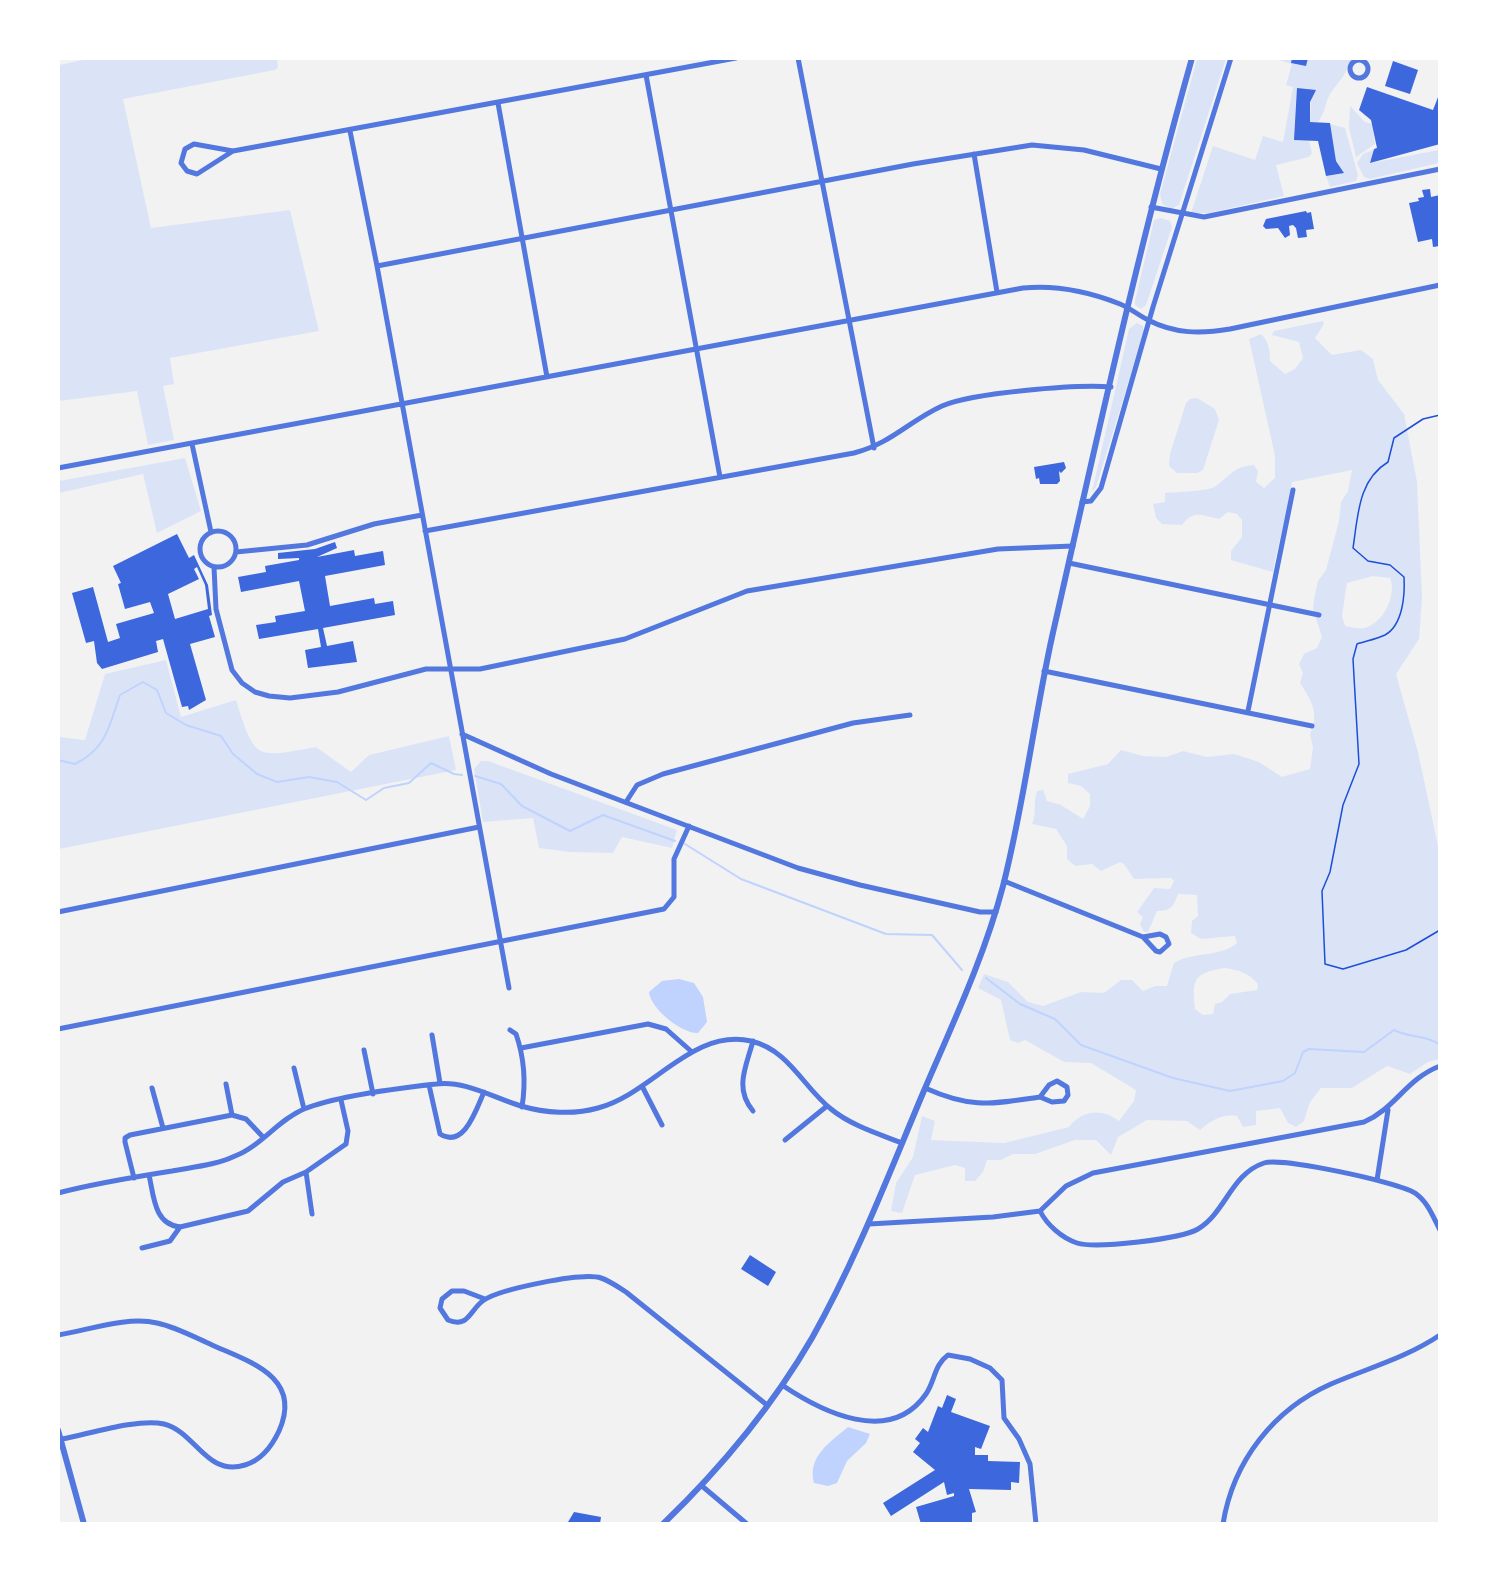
<!DOCTYPE html>
<html>
<head>
<meta charset="utf-8">
<style>
  body { margin:0 }
  #map { position:relative; width:1498px; height:1582px; overflow:hidden; background:#f2f2f2; font-family:"Sofia Sans Condensed",sans-serif }
  canvas { display:block }
  .frame { position:absolute; inset:0; border:60px solid #fff; pointer-events:none }
</style>
</head>
<body>
<div id="map">
<canvas width="1498" height="1582"></canvas>
<div class="frame"></div>
</div>
<script>
const c = document.querySelector('canvas').getContext('2d');
c.lineJoin = 'round';
function fillPath(path, color) {
  c.fillStyle = color;
  c.fill(path, 'evenodd');
}
function trace(path, color, width, dash) {
  c.strokeStyle = color;
  c.lineWidth = width;
  c.lineCap = dash ? 'butt' : 'round';
  c.setLineDash(dash || []);
  c.stroke(path);
}
fillPath(new Path2D(`
  M 92,58 L 277,59 L 278,68 L 275,70 L 123,99 L 151,228 L 290,210 L 319,331 L 170,358 L 174,384 L 163,386 L 174,440 L 148,445 L 137,391 L 59,401 L 59,65 Z
  M 1197,59 L 1226,59 L 1179,205 L 1171,209 L 1162,204 L 1160,194 Z
  M 1275,59 L 1354,59 L 1348,64 C 1347,75 1337,83 1330,94 C 1325,103 1325,113 1318,122 L 1310,122 L 1311,103 L 1297,89 L 1312,153 L 1309,157 L 1276,165 L 1284,196 L 1209,213 L 1191,213 L 1213,146 L 1255,160 L 1263,136 L 1283,142 L 1293,87 L 1286,85 L 1292,64 Z
  M 1350,106 L 1365,122 L 1372,124 L 1375,144 L 1356,157 L 1349,128 Z
  M 1330,124 L 1345,128 L 1358,175 L 1356,181 L 1330,187 L 1326,176 L 1343,172 L 1336,161 Z
  M 1373,150 L 1371,163 L 1439,150 L 1439,163 L 1370,179 L 1364,177 L 1357,163 L 1363,154 Z
  M 1161,218 L 1170,221 L 1172,227 L 1146,305 L 1141,309 L 1135,305 L 1135,301 L 1154,220 Z
  M 1323,321 L 1324,324 L 1315,338 L 1332,355 L 1361,350 L 1373,359 L 1378,380 L 1404,414 L 1417,482 L 1422,598 L 1419,639 L 1396,674 L 1418,752 L 1439,851 L 1439,1059 L 1428,1062 L 1410,1074 L 1387,1066 L 1352,1088 L 1321,1088 L 1310,1102 L 1304,1121 L 1296,1127 L 1288,1123 L 1280,1108 L 1256,1111 L 1256,1125 L 1243,1127 L 1237,1116 C 1222,1114 1212,1120 1200,1130 L 1187,1121 L 1147,1120 L 1118,1137 L 1111,1155 L 1096,1140 L 1075,1140 L 1035,1154 L 1013,1154 L 1001,1160 L 987,1160 L 983,1172 L 975,1181 L 965,1181 L 965,1168 L 955,1165 L 915,1175 L 902,1213 L 891,1211 L 896,1183 L 913,1157 L 922,1116 L 935,1121 L 931,1140 L 1004,1143 L 1069,1127 C 1082,1110 1102,1108 1119,1121 L 1134,1101 L 1136,1090 L 1091,1063 L 1064,1062 L 1025,1040 L 1018,1043 L 1010,1040 L 1001,1000 L 978,988 L 984,974 L 1008,982 L 1028,1002 L 1043,1006 L 1081,992 L 1104,993 L 1121,980 L 1132,980 L 1143,991 L 1155,986 L 1167,986 L 1174,963 C 1194,951 1219,958 1237,943 L 1235,936 L 1201,939 L 1191,933 L 1192,921 L 1198,916 L 1197,895 L 1178,894 C 1174,906 1171,911 1157,911 L 1148,932 L 1144,932 L 1140,924 L 1143,917 L 1137,912 L 1154,888 L 1170,889 L 1174,881 L 1171,878 L 1134,879 L 1124,864 L 1120,862 L 1101,871 L 1092,864 L 1075,866 L 1067,859 L 1067,846 L 1056,829 L 1032,824 C 1037,813 1033,802 1037,791 L 1043,790 L 1047,801 L 1061,805 L 1083,819 L 1090,806 L 1090,794 L 1081,786 L 1068,783 L 1068,774 L 1108,764 L 1121,750 L 1143,756 L 1166,757 L 1183,751 L 1207,757 L 1234,754 L 1259,762 L 1282,777 L 1310,769 L 1313,748 L 1310,734 C 1320,713 1311,700 1300,683 L 1303,673 L 1299,664 L 1304,654 L 1317,648 L 1322,637 L 1313,609 L 1314,599 L 1318,581 L 1326,570 L 1339,521 L 1341,502 L 1348,491 L 1352,470 L 1292,482 C 1288,515 1278,540 1273,572 L 1231,560 L 1231,551 L 1242,537 L 1242,520 L 1237,514 L 1228,512 L 1219,519 C 1202,516 1194,509 1182,525 L 1162,524 L 1156,518 L 1153,504 L 1165,502 L 1165,493 C 1175,492 1208,491 1214,487 C 1231,476 1231,467 1254,465 L 1258,471 L 1256,482 L 1264,488 L 1275,478 L 1275,456 L 1249,339 L 1261,334 C 1269,342 1270,350 1270,361 L 1285,374 L 1295,369 L 1303,358 L 1299,342 L 1272,335 L 1274,331 ZM 1373,576 L 1390,578 C 1397,595 1383,624 1364,628 C 1358,629 1351,627 1345,626 L 1342,616 L 1347,583 ZM 1224,968 C 1238,970 1248,972 1258,984 L 1257,990 L 1230,994 L 1222,1002 L 1215,1004 L 1213,1014 L 1203,1015 L 1195,1009 C 1192,980 1193,973 1224,968 Z
  M 1137,323 L 1143,326 L 1144,332 L 1096,487 L 1092,492 L 1129,329 Z
  M 1197,398 L 1215,409 L 1219,420 L 1203,470 L 1197,473 L 1177,473 L 1169,466 L 1170,454 L 1186,403 L 1190,399 Z
  M 185,458 L 201,511 L 157,533 L 143,474 L 59,493 L 59,481 Z
  M 166,660 L 181,717 L 236,700 C 255,761 255,758 316,747 L 351,772 L 369,755 L 449,736 L 456,770 L 59,849 L 59,737 L 85,740 L 105,674 Z
  M 481,761 L 488,761 L 677,830 L 672,848 L 622,837 L 613,853 L 570,852 L 539,848 L 533,818 L 483,822 L 474,769 Z`), '#dbe4f7');
fillPath(new Path2D(`
  M 679,979 L 694,983 L 703,997 L 707,1022 L 698,1033 C 682,1034 650,1008 649,992 L 662,981 Z
  M 848,1427 L 870,1434 L 866,1443 L 847,1461 L 837,1483 L 828,1486 L 814,1483 C 807,1457 830,1442 848,1427 Z`), '#bfd3fe');
trace(new Path2D(`
  M 58,760 L 75,764 C 107,748 109,726 120,695 L 143,682 L 157,690 L 166,713 L 186,725 L 221,736 L 233,754 L 257,774 L 277,782 L 309,777 L 337,782 L 366,800 L 384,788 L 409,783 L 431,763 L 454,774 L 462,775
  M 475,776 L 501,784 L 522,806 L 570,831 L 603,815 L 675,841
  M 685,844 L 741,879 L 886,934 L 932,935 L 962,970
  M 986,978 L 1020,1004 L 1055,1019 L 1081,1045 L 1173,1078 L 1230,1091 L 1283,1081 L 1295,1073 L 1303,1052 L 1309,1049 L 1364,1052 L 1394,1030 C 1409,1038 1427,1035 1440,1045`), '#bfd3fe', 2);
fillPath(new Path2D(`
  M 1292,58 L 1308,58 L 1306,66 L 1291,63 Z
  M 1393,61 L 1418,70 L 1410,94 L 1385,86 Z
  M 1367,87 L 1433,110 L 1440,92 L 1440,144 L 1370,163 L 1374,149 L 1377,148 L 1371,120 L 1359,110 Z
  M 1297,88 L 1316,90 L 1310,102 L 1310,122 L 1330,123 L 1336,161 L 1344,173 L 1326,176 L 1318,141 L 1294,140 Z
  M 1430,189 L 1431,197 L 1440,195 L 1440,246 L 1433,247 L 1432,239 L 1418,242 L 1409,203 L 1419,201 L 1418,198 L 1424,197 L 1422,190 Z
  M 1306,211 L 1307,213 L 1311,212 L 1314,229 L 1306,230 L 1307,237 L 1298,238 L 1296,228 L 1293,225 L 1289,226 L 1290,235 L 1285,238 L 1278,228 L 1266,229 L 1263,226 L 1266,219 Z
  M 1064,462 L 1066,468 L 1061,473 L 1059,471 L 1060,481 L 1057,484 L 1040,484 L 1039,478 L 1036,479 L 1034,467 Z
  M 177,534 L 189,558 L 194,555 L 208,585 L 212,615 L 209,616 L 215,637 L 190,644 L 206,700 L 189,710 L 188,706 L 182,707 L 163,639 L 156,641 L 158,652 L 102,669 L 97,663 L 94,641 L 86,643 L 72,593 L 93,587 L 108,642 L 120,638 L 116,624 L 154,613 L 150,602 L 125,609 L 118,584 L 121,583 L 113,566 ZM 197,567 L 205,585 L 208,609 L 175,619 L 168,594 L 199,579 L 194,569 Z
  M 335,542 L 337,548 L 317,557 L 354,550 L 355,556 L 383,551 L 385,565 L 325,576 L 330,606 L 374,598 L 375,604 L 393,601 L 395,615 L 323,628 L 327,646 L 353,641 L 357,662 L 308,668 L 305,650 L 321,647 L 318,629 L 259,639 L 256,625 L 276,622 L 275,616 L 305,611 L 299,581 L 241,592 L 238,577 L 266,572 L 265,566 L 299,560 L 299,558 L 278,559 L 278,553 L 315,549 Z
  M 750,1255 L 776,1272 L 768,1286 L 741,1269 Z
  M 947,1395 L 956,1399 L 951,1412 L 990,1426 L 981,1449 L 975,1447 L 975,1455 L 988,1455 L 988,1461 L 1020,1462 L 1019,1483 L 1011,1482 L 1011,1490 L 969,1489 L 976,1512 L 972,1513 L 972,1524 L 921,1524 L 916,1507 L 954,1496 L 954,1493 L 947,1495 L 944,1482 L 891,1516 L 883,1503 L 935,1470 L 913,1452 L 920,1443 L 915,1439 L 923,1428 L 928,1432 L 938,1406 L 942,1408 Z
  M 574,1512 L 601,1517 L 600,1524 L 568,1522 Z`), '#3d67dc');
trace(new Path2D(`
  M 1440,415 L 1423,419 L 1394,438 L 1388,462 C 1358,480 1358,516 1353,548 L 1368,561 L 1390,565 L 1404,577 C 1405,595 1403,625 1385,635 C 1377,639 1366,641 1357,644 L 1353,659 L 1359,764 L 1343,805 L 1330,872 L 1322,891 L 1325,964 L 1343,969 L 1406,950 L 1440,930`), '#1d4ed8', 1.5);
trace(new Path2D(`
  M 798,58 L 874,448
  M1350 69a9 9 0 1 1 18 0a9 9 0 1 1-18 0Z
  M 646,75 L 720,477
  M 498,103 L 547,377
  M 350,131 L 377,266 L 509,988
  M 233,151 L 197,174 L 187,171 L 181,163 L 185,149 L 194,144 L 233,151 L 736,58
  M 974,154 L 997,292
  M 1151,207 L 1204,217 L 1440,169
  M 377,266 L 913,164 L 1032,145 L 1084,150 L 1161,169
  M 192,444 L 211,532
  M 58,468 L 1023,288 C 1055,285 1090,292 1120,304 C 1130,308 1138,315 1148,320 C 1175,334 1201,334 1230,329 L 1440,285
  M 1082,502 L 1091,501 L 1101,488 L 1153,307 L 1231,58
  M200 549a18 18 0 1 1 36 0a18 18 0 1 1-36 0Z
  M 425,531 L 854,453 C 892,443 909,421 942,406 C 971,393 1077,384 1111,387
  M 236,552 L 307,545 L 374,524 L 422,515
  M 1069,563 L 1319,615
  M 214,567 L 216,609 L 232,670 L 242,683 L 255,692 L 269,696 L 290,698 L 338,692 L 426,669 L 480,669 L 625,639 L 747,591 L 998,549 L 1073,546
  M 1044,671 L 1312,726
  M 1248,711 L 1293,490
  M 462,734 L 551,774 L 798,868 L 860,885 L 980,912 L 996,912
  M 626,802 L 637,785 L 663,774 L 853,723 L 910,715
  M 1004,881 L 1143,937
  M 58,912 L 479,827
  M 1160,934 L 1166,937 L 1169,944 L 1160,952 L 1156,951 L 1143,937 Z
  M 58,1029 L 664,909 L 674,897 L 674,859 L 689,826
  M 510,1030 L 516,1034 C 524,1057 526,1082 522,1107
  M 432,1035 L 440,1083
  M 521,1048 L 648,1024 L 666,1029 L 692,1052
  M 364,1050 L 373,1094
  M 294,1068 L 304,1109
  M 1057,1081 L 1067,1087 L 1068,1095 L 1064,1101 L 1052,1102 L 1040,1097 L 1049,1085 Z
  M 226,1084 L 232,1115
  M 429,1085 L 440,1134 C 464,1149 476,1110 484,1092
  M 152,1088 L 163,1128
  M 643,1088 L 662,1125
  M 925,1088 C 972,1109 991,1104 1040,1097
  M 753,1111 C 734,1088 746,1067 753,1041
  M 785,1140 L 827,1106
  M 306,1172 L 312,1214
  M 149,1175 C 154,1197 154,1224 180,1227 L 248,1211 L 283,1182 L 306,1172 L 346,1144 L 348,1131 L 341,1100
  M 134,1178 L 125,1142 L 125,1138 L 130,1135 L 232,1115 L 246,1119 L 263,1137
  M 1377,1180 L 1388,1110
  M 58,1193 C 96,1183 134,1177 172,1171 C 193,1167 216,1165 235,1156 C 261,1146 278,1120 304,1109 C 336,1096 400,1088 436,1084 C 465,1080 494,1098 521,1106 C 545,1113 574,1115 598,1108 C 652,1094 692,1028 751,1041 C 789,1050 803,1087 831,1109 C 850,1125 879,1134 902,1143
  M 1040,1211 C 1047,1225 1062,1238 1077,1243 C 1096,1249 1181,1239 1198,1229 C 1226,1212 1231,1174 1264,1163 C 1281,1157 1398,1182 1415,1193 C 1428,1202 1433,1217 1440,1230
  M 869,1224 L 993,1217 L 1040,1211 L 1066,1186 L 1093,1173 L 1364,1122 C 1396,1108 1406,1079 1440,1066
  M 142,1248 L 170,1241 L 180,1227
  M 485,1299 L 464,1291 L 452,1291 L 442,1299 L 440,1308 L 448,1320 C 469,1329 470,1309 484,1300 C 501,1289 582,1272 601,1278 C 610,1281 618,1287 626,1292 L 767,1405
  M 58,1335 C 89,1330 127,1316 157,1323 C 176,1327 194,1337 212,1345 C 250,1362 303,1377 279,1431 C 272,1446 262,1460 245,1465 C 206,1477 196,1432 164,1424 C 138,1418 89,1434 62,1439
  M 782,1385 C 822,1412 890,1446 926,1394 C 935,1381 934,1365 948,1355 L 970,1359 L 990,1368 L 1002,1380 L 1004,1418 L 1019,1439 L 1030,1464 L 1036,1524
  M 702,1486 L 747,1524
  M 1223,1524 C 1233,1461 1274,1409 1331,1384 C 1368,1368 1406,1358 1440,1335`), '#5277de', 5);
trace(new Path2D(`
  M 58,1430 L 84,1524
  M 663,1524 C 720,1469 772,1407 812,1338 C 856,1260 888,1176 923,1093 C 952,1025 984,958 1003,886 C 1024,804 1034,719 1052,637 C 1096,443 1138,249 1192,58`), '#5277de', 6);
</script>
</body>
</html>
